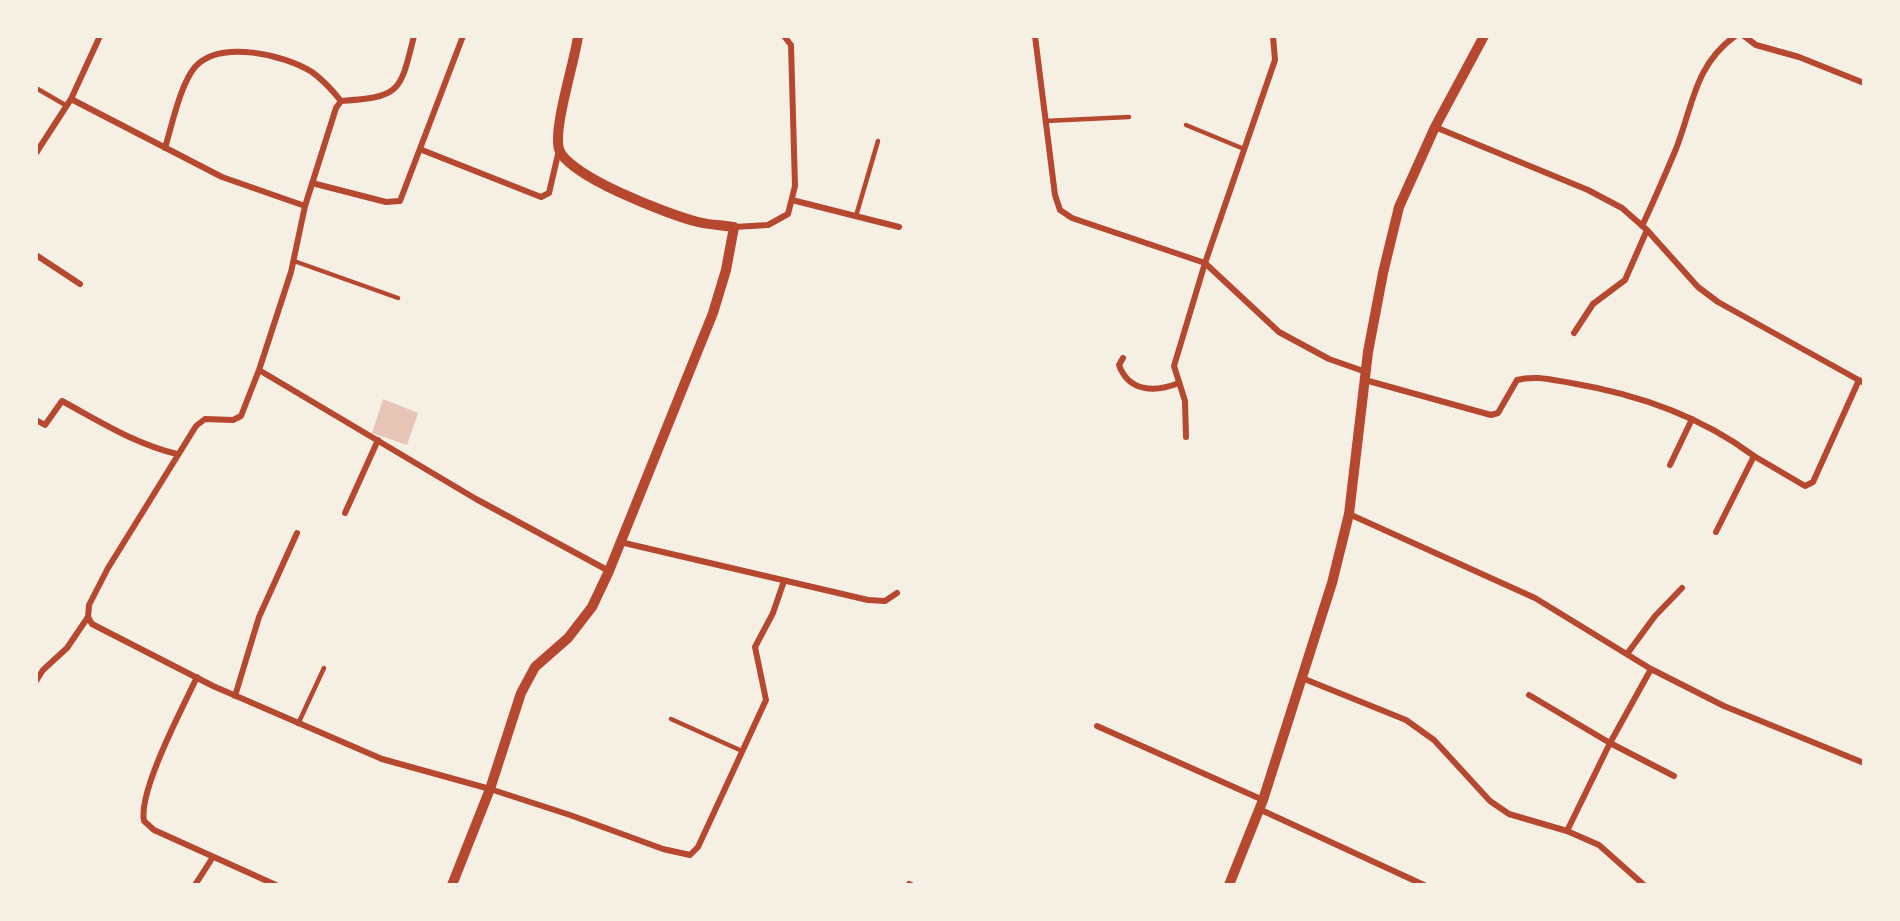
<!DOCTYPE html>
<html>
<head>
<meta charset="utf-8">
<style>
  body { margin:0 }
  #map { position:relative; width:1900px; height:921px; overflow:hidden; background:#f6efe4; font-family:Inter,sans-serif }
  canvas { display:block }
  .frame { position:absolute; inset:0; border:38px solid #f6efe4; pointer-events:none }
</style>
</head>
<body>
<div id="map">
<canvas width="1900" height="921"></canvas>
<div class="frame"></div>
</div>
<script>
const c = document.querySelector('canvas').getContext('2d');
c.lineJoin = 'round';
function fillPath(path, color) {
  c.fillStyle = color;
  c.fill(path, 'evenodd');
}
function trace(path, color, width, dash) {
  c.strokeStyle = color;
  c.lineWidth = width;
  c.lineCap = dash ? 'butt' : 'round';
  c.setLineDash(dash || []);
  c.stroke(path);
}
fillPath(new Path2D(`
  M 383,399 L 418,413 L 407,445 L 372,433 Z`), '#e6c5b7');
trace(new Path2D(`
  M 36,88 L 67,106
  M 1045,121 L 1129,117
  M 1186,125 L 1244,149
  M 856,216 L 878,141
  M 294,261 L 398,298
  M 671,719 L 742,751
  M 298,724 L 324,668`), '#b5482f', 4.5);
trace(new Path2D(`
  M 414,36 C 400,93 400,97 341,101 L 336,108 L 305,206 L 291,272 L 259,370 L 241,416 L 233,420 L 205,419 L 196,426 L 108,568 L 89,605 L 88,617 L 92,624 L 213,686 L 382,759 L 490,789 L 570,815 L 663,849 L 690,855 L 698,847 L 766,700 L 755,647 L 773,613 L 784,581
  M 1035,36 L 1055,195 L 1060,210 L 1072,218 L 1205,263 L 1279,332 L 1329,359 L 1366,372
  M 1744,36 L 1756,45 L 1799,57 L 1864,83
  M 71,99 L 222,177 L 305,206
  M 1435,127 L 1588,190 L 1622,208 L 1647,230 L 1698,287 L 1718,302 L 1864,383
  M 165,148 C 172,125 180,85 195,67 C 220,39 285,55 312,72 C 323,80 333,91 341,101
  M 422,150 L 541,197 L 549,193 L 559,150
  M 36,153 L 71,99 L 100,36
  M 312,183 L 386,202 L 400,201 L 463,36
  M 792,200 L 899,227
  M 1642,226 C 1654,201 1665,175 1676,149 C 1693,106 1694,66 1735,36
  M 734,227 L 768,225 L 788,214 L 795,186 L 791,45 L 784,36
  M 36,255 L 80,284
  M 1574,333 L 1593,304 L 1625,280 L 1647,230
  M 1123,358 L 1119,365 C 1129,393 1156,392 1179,383
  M 259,370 L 476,499 L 609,571
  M 1365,380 L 1491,415 L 1498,413 L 1517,380 C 1535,375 1552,380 1571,383 C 1637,394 1699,415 1754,456
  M 36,420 L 45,425 L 62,401 C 101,422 135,444 177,454
  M 1186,437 L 1185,401 L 1174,366 L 1205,263 L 1275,60 L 1273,36
  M 1670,465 L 1692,419
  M 345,513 L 378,440
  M 1349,514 L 1535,598 L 1651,669 L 1724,706 L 1864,763
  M 1716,532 L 1754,456 L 1805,486 L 1813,482 L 1859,380
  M 620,542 L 868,600 L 885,601 L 897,593
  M 1627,654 L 1655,616 L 1682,588
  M 197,677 C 183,707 138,791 144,821 L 154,830 L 276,885
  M 1302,678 L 1406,720 L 1434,740 L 1490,801 L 1509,814 L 1567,831 L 1599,845 L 1644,885
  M 36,681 L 43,670 L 67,648 L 88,617
  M 1529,695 L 1610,743 L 1674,776
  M 235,696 L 259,617 L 297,533
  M 1097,726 L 1263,800
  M 1259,809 L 1424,885
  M 1567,831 L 1610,743 L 1651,669
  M 909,884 L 911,885
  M 195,885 L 213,857`), '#b5482f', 6);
trace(new Path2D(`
  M 452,885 L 490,789 L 521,693 L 535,667 L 568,638 L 592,607 L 609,571 L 713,313 L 726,270 L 734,227 C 722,225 710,225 698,222 C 670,215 567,176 559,149 C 553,127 575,61 578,36
  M 1229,885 L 1263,800 L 1332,583 L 1349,514 L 1368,352 L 1383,273 L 1399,207 L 1435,127 L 1484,36`), '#b5482f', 10);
</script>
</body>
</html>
